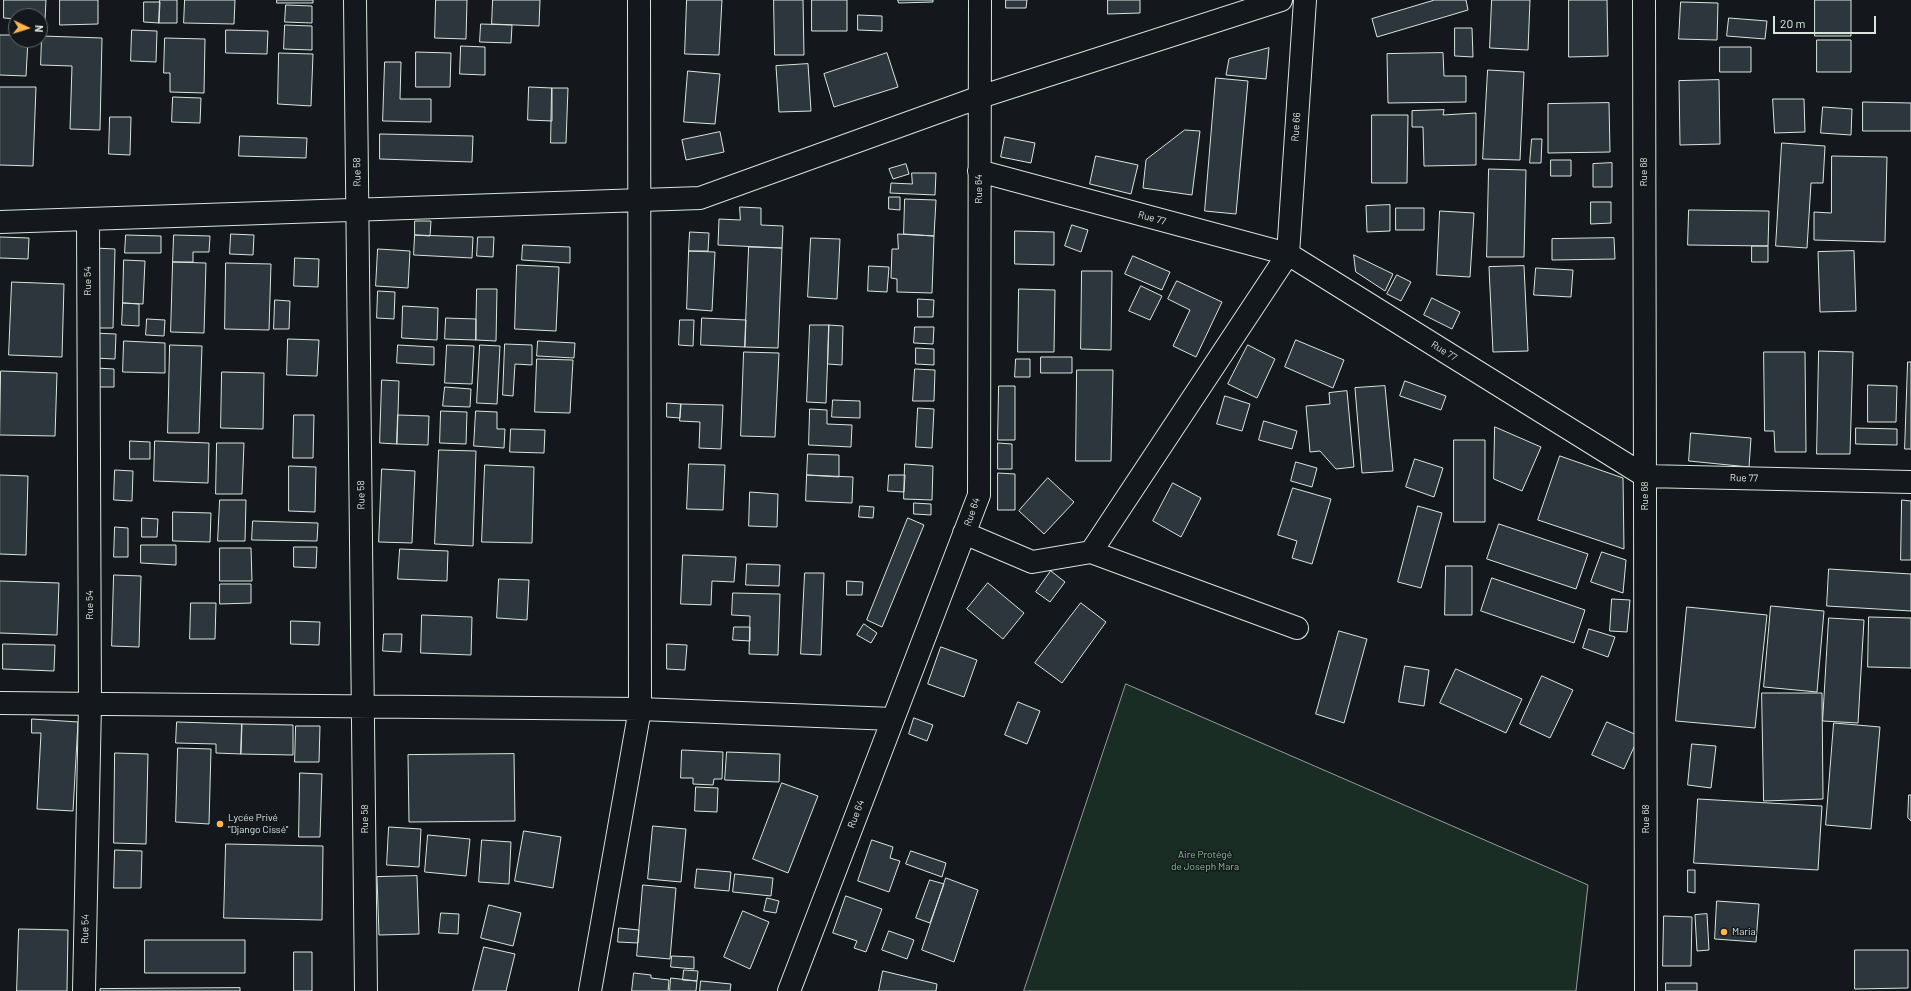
<!DOCTYPE html>
<html>
<head>
<meta charset="utf-8">
<style>
  body { margin:0 }
  #map { position:relative; width:1911px; height:991px; overflow:hidden; background:#14181c; font-family:Barlow,sans-serif }
  canvas { display:block }
  .north { position:absolute; left:8px; top:8px; width:40px; height:40px; box-sizing:border-box; background:#14181c; border:1px solid #626a69; border-radius:50%; rotate:94deg; font-size:11px; font-weight:700; line-height:16px; text-align:center; color:#d8e6dc }
  .north::after { content:''; display:block; margin:auto; width:14px; height:18px; background:#ffb74d; clip-path:polygon(50% 0,100% 100%,50% 72%,0 100%) }
  .scale { position:absolute; left:1773px; top:16px; width:103px; height:18px; box-sizing:border-box; border:2px solid #d8e6dc; border-top:0; padding-left:5px; font-size:12px; line-height:14px; white-space:nowrap; color:#d8e6dc; -webkit-text-stroke:3px #14181c; paint-order:stroke }
</style>
</head>
<body>
<div id="map">
<canvas width="1911" height="991"></canvas>
<div class="north">N</div>
<div class="scale">20 m</div>
</div>
<script>
const c = document.querySelector('canvas').getContext('2d');
c.lineJoin = 'round';
function fillPath(path, color) {
  c.fillStyle = color;
  c.fill(path, 'evenodd');
}
function trace(path, color, width, dash) {
  c.strokeStyle = color;
  c.lineWidth = width;
  c.lineCap = dash ? 'butt' : 'round';
  c.setLineDash(dash || []);
  c.stroke(path);
}
function label(font, color, halo, rows, align = 'center') {
  c.font = font + ' Barlow,sans-serif';
  c.lineWidth = 3;
  c.setLineDash([]);
  c.textBaseline = 'middle';
  c.strokeStyle = halo;
  c.fillStyle = color;
  for (const [text, x, y, turn = 0] of rows) {
    c.save();
    c.translate(x, y);
    c.rotate((+turn || 0) * Math.PI / 180);
    c.textAlign = isNaN(turn) ? turn : align;
    if (halo) c.strokeText(text, 0, 0);
    c.fillText(text, 0, 0);
    c.restore();
  }
}
const green = new Path2D(`
  M 1126,684 L 1588,885 L 1576,991 L 1024,991 Z`);
fillPath(green, '#1a2d24');
trace(green, '#939e99', 1);
const building = new Path2D(`
  M 4,0 L 46,0 L 45,20 L 40,20 L 40,16 L 16,16 L 16,19 L 4,18 Z
  M 60,0 L 98,0 L 98,24 L 60,25 Z
  M 160,0 L 177,0 L 177,23 L 159,23 Z
  M 185,0 L 235,0 L 234,24 L 184,23 Z
  M 277,0 L 313,0 L 313,3 L 277,3 Z
  M 436,0 L 467,0 L 466,39 L 435,38 Z
  M 493,0 L 540,0 L 539,26 L 492,24 Z
  M 687,0 L 722,0 L 719,55 L 685,54 Z
  M 774,0 L 803,0 L 804,55 L 775,55 Z
  M 812,0 L 847,0 L 847,31 L 812,31 Z
  M 898,0 L 933,0 L 933,2 L 899,3 Z
  M 1006,0 L 1027,0 L 1026,8 L 1006,8 Z
  M 1108,0 L 1140,0 L 1140,13 L 1108,14 Z
  M 1435,0 L 1466,0 L 1468,10 L 1377,37 L 1372,19 Z
  M 1492,0 L 1530,0 L 1528,50 L 1490,48 Z
  M 1569,0 L 1607,0 L 1608,56 L 1569,57 Z
  M 1815,0 L 1851,0 L 1851,36 L 1815,36 Z
  M 144,2 L 160,2 L 159,23 L 144,22 Z
  M 1681,2 L 1718,3 L 1717,40 L 1679,39 Z
  M 286,5 L 312,6 L 312,23 L 285,22 Z
  M 858,15 L 882,16 L 882,31 L 858,30 Z
  M 1729,18 L 1767,21 L 1765,39 L 1727,36 Z
  M 481,24 L 512,25 L 511,43 L 480,42 Z
  M 285,25 L 312,26 L 312,50 L 284,49 Z
  M 1455,28 L 1472,28 L 1473,57 L 1455,56 Z
  M 132,30 L 157,31 L 156,62 L 131,61 Z
  M 226,30 L 268,31 L 267,54 L 226,53 Z
  M 0,35 L 16,35 L 16,40 L 28,40 L 26,76 L 0,75 Z
  M 42,36 L 102,38 L 100,130 L 70,129 L 72,66 L 41,65 Z
  M 165,38 L 205,39 L 204,93 L 170,92 L 170,73 L 164,73 Z
  M 1817,40 L 1851,40 L 1851,72 L 1817,72 Z
  M 461,46 L 485,47 L 485,75 L 460,74 Z
  M 1720,47 L 1751,47 L 1751,72 L 1720,72 Z
  M 1269,48 L 1266,79 L 1226,75 L 1229,59 Z
  M 416,52 L 451,53 L 450,87 L 416,87 Z
  M 279,53 L 313,54 L 311,106 L 278,104 Z
  M 887,53 L 898,87 L 834,107 L 824,74 Z
  M 1443,53 L 1444,76 L 1466,76 L 1466,102 L 1388,103 L 1387,54 Z
  M 385,62 L 401,62 L 400,99 L 431,99 L 431,122 L 383,121 Z
  M 808,64 L 811,111 L 779,112 L 776,66 Z
  M 1488,70 L 1524,72 L 1520,160 L 1483,159 Z
  M 688,71 L 720,74 L 715,124 L 684,122 Z
  M 1216,78 L 1248,81 L 1236,214 L 1205,211 Z
  M 1719,80 L 1720,144 L 1680,145 L 1679,81 Z
  M 0,87 L 36,87 L 33,166 L 0,165 Z
  M 529,87 L 552,88 L 552,121 L 528,120 Z
  M 552,88 L 568,88 L 566,143 L 551,143 Z
  M 173,97 L 201,98 L 200,123 L 172,122 Z
  M 1773,99 L 1804,99 L 1805,132 L 1775,133 Z
  M 1863,102 L 1911,103 L 1911,131 L 1863,131 Z
  M 1609,103 L 1610,152 L 1548,153 L 1548,104 Z
  M 1823,107 L 1852,109 L 1851,135 L 1821,133 Z
  M 1444,110 L 1443,115 L 1476,113 L 1476,165 L 1424,166 L 1423,127 L 1412,127 L 1412,111 Z
  M 1372,115 L 1408,115 L 1407,183 L 1372,183 Z
  M 110,117 L 131,117 L 130,155 L 109,154 Z
  M 1185,130 L 1200,131 L 1192,195 L 1143,188 L 1146,160 Z
  M 720,132 L 724,152 L 686,160 L 682,140 Z
  M 380,134 L 473,136 L 472,162 L 380,159 Z
  M 240,136 L 307,138 L 306,158 L 239,156 Z
  M 1005,137 L 1035,143 L 1031,163 L 1001,157 Z
  M 1532,139 L 1542,139 L 1541,163 L 1530,163 Z
  M 1782,143 L 1825,146 L 1823,183 L 1811,183 L 1807,248 L 1776,246 Z
  M 1096,156 L 1138,165 L 1131,194 L 1090,184 Z
  M 1832,156 L 1887,157 L 1885,242 L 1814,240 L 1814,212 L 1831,213 Z
  M 1551,160 L 1571,160 L 1571,176 L 1551,176 Z
  M 1612,163 L 1612,187 L 1593,187 L 1593,164 Z
  M 906,164 L 909,174 L 893,179 L 889,169 Z
  M 1489,169 L 1526,170 L 1524,257 L 1487,257 Z
  M 912,173 L 936,173 L 935,195 L 890,193 L 891,183 L 912,184 Z
  M 889,197 L 900,197 L 900,210 L 889,209 Z
  M 905,199 L 936,200 L 934,236 L 904,234 Z
  M 1591,202 L 1611,202 L 1611,223 L 1591,224 Z
  M 1390,205 L 1390,231 L 1367,232 L 1366,206 Z
  M 740,207 L 761,208 L 761,225 L 783,226 L 782,248 L 718,245 L 719,219 L 740,220 Z
  M 1396,208 L 1424,208 L 1424,230 L 1396,230 Z
  M 1689,210 L 1769,211 L 1768,246 L 1688,245 Z
  M 1440,211 L 1474,213 L 1470,277 L 1437,275 Z
  M 415,221 L 431,221 L 430,236 L 415,235 Z
  M 1072,225 L 1088,230 L 1081,252 L 1065,246 Z
  M 1015,231 L 1054,232 L 1054,265 L 1015,264 Z
  M 690,232 L 709,233 L 708,251 L 689,251 Z
  M 231,234 L 254,235 L 253,255 L 230,254 Z
  M 898,234 L 934,236 L 932,293 L 897,292 L 897,279 L 891,278 L 892,249 L 898,249 Z
  M 126,235 L 161,236 L 161,253 L 125,253 Z
  M 174,235 L 210,236 L 209,252 L 193,252 L 193,262 L 173,262 Z
  M 415,235 L 473,237 L 472,258 L 414,255 Z
  M 0,237 L 29,238 L 28,259 L 0,258 Z
  M 478,237 L 494,237 L 493,257 L 477,256 Z
  M 811,238 L 840,239 L 837,299 L 808,297 Z
  M 1614,238 L 1615,259 L 1552,260 L 1552,239 Z
  M 523,245 L 570,247 L 570,263 L 522,260 Z
  M 1752,246 L 1768,246 L 1768,262 L 1752,262 Z
  M 749,247 L 782,248 L 778,348 L 745,347 Z
  M 94,248 L 115,249 L 113,328 L 91,328 Z
  M 378,249 L 410,251 L 408,288 L 376,286 Z
  M 689,251 L 715,252 L 712,311 L 687,309 Z
  M 1854,251 L 1856,311 L 1820,312 L 1818,252 Z
  M 1354,255 L 1393,274 L 1385,291 L 1356,272 Z
  M 1133,256 L 1170,272 L 1162,290 L 1125,274 Z
  M 295,258 L 319,259 L 318,287 L 294,286 Z
  M 124,260 L 145,261 L 143,304 L 123,303 Z
  M 173,262 L 206,263 L 204,333 L 171,332 Z
  M 226,263 L 271,264 L 269,330 L 225,329 Z
  M 517,265 L 559,267 L 556,331 L 515,329 Z
  M 869,266 L 889,267 L 887,292 L 868,291 Z
  M 1524,266 L 1528,351 L 1493,352 L 1489,267 Z
  M 1536,268 L 1573,270 L 1571,297 L 1534,295 Z
  M 1082,271 L 1112,271 L 1111,350 L 1081,349 Z
  M 1397,275 L 1411,282 L 1401,301 L 1387,294 Z
  M 1177,281 L 1222,302 L 1196,357 L 1173,346 L 1190,310 L 1168,299 Z
  M 12,282 L 64,284 L 62,357 L 9,355 Z
  M 1141,286 L 1162,296 L 1150,320 L 1129,311 Z
  M 477,289 L 497,289 L 496,341 L 476,340 Z
  M 1019,289 L 1055,290 L 1054,352 L 1018,352 Z
  M 378,291 L 395,292 L 394,319 L 377,318 Z
  M 1432,298 L 1460,312 L 1452,329 L 1424,315 Z
  M 918,299 L 934,300 L 933,317 L 918,317 Z
  M 275,300 L 290,301 L 289,329 L 274,329 Z
  M 123,303 L 139,304 L 139,326 L 122,325 Z
  M 403,306 L 438,308 L 437,340 L 402,338 Z
  M 446,318 L 476,319 L 476,340 L 445,339 Z
  M 702,318 L 746,320 L 745,347 L 701,345 Z
  M 147,319 L 165,320 L 164,336 L 146,335 Z
  M 680,320 L 694,320 L 693,346 L 679,345 Z
  M 810,325 L 829,325 L 826,403 L 807,402 Z
  M 829,325 L 843,326 L 842,365 L 828,364 Z
  M 915,327 L 934,327 L 933,344 L 914,343 Z
  M 93,333 L 116,334 L 115,359 L 93,358 Z
  M 288,339 L 319,340 L 317,376 L 287,375 Z
  M 1296,340 L 1344,360 L 1333,388 L 1285,367 Z
  M 124,341 L 165,343 L 165,373 L 123,372 Z
  M 538,341 L 575,343 L 574,358 L 537,356 Z
  M 505,344 L 532,345 L 532,365 L 515,364 L 513,396 L 503,395 Z
  M 170,345 L 202,346 L 199,433 L 168,433 Z
  M 398,345 L 434,347 L 434,365 L 397,363 Z
  M 447,345 L 474,346 L 472,384 L 445,383 Z
  M 480,345 L 500,346 L 497,404 L 477,403 Z
  M 1248,345 L 1275,359 L 1257,398 L 1228,384 Z
  M 916,348 L 934,349 L 934,365 L 916,364 Z
  M 1819,351 L 1853,352 L 1850,454 L 1817,454 Z
  M 744,352 L 779,353 L 775,437 L 741,436 Z
  M 1764,352 L 1805,352 L 1806,452 L 1775,452 L 1774,431 L 1765,431 Z
  M 1041,357 L 1072,357 L 1072,373 L 1041,373 Z
  M 537,359 L 573,360 L 570,413 L 535,412 Z
  M 1016,359 L 1030,359 L 1030,377 L 1015,377 Z
  M 1908,362 L 1911,362 L 1911,449 L 1905,449 Z
  M 96,368 L 114,369 L 114,387 L 96,387 Z
  M 915,369 L 935,370 L 934,401 L 913,401 Z
  M 1077,370 L 1113,370 L 1111,461 L 1076,461 Z
  M 1,371 L 57,373 L 55,436 L 0,435 Z
  M 222,372 L 264,373 L 263,429 L 221,428 Z
  M 382,380 L 399,381 L 397,444 L 380,443 Z
  M 1405,381 L 1446,396 L 1441,410 L 1400,396 Z
  M 1868,385 L 1897,386 L 1896,422 L 1868,422 Z
  M 999,386 L 1015,386 L 1015,440 L 998,440 Z
  M 1385,386 L 1393,471 L 1362,473 L 1355,388 Z
  M 445,387 L 471,389 L 470,407 L 443,406 Z
  M 1347,391 L 1354,467 L 1336,469 L 1320,451 L 1310,452 L 1306,406 L 1330,404 L 1329,393 Z
  M 1225,396 L 1250,404 L 1242,431 L 1217,424 Z
  M 833,400 L 860,401 L 860,418 L 832,417 Z
  M 667,403 L 681,404 L 680,418 L 667,417 Z
  M 681,404 L 723,405 L 721,449 L 699,448 L 700,422 L 680,421 Z
  M 918,408 L 934,409 L 932,448 L 916,447 Z
  M 810,409 L 827,410 L 827,424 L 852,425 L 851,447 L 809,445 Z
  M 441,411 L 467,412 L 466,444 L 440,443 Z
  M 476,411 L 497,412 L 497,429 L 505,429 L 504,448 L 474,446 Z
  M 294,415 L 314,415 L 313,458 L 293,458 Z
  M 398,415 L 429,416 L 428,445 L 397,444 Z
  M 1264,421 L 1297,431 L 1292,449 L 1259,440 Z
  M 1495,427 L 1541,447 L 1522,491 L 1494,479 Z
  M 1856,428 L 1897,429 L 1897,445 L 1856,444 Z
  M 511,429 L 545,430 L 544,453 L 510,452 Z
  M 1691,433 L 1751,438 L 1749,467 L 1689,461 Z
  M 1454,440 L 1485,440 L 1485,522 L 1454,522 Z
  M 130,441 L 150,442 L 150,459 L 130,459 Z
  M 155,441 L 209,443 L 208,483 L 154,481 Z
  M 217,443 L 244,443 L 242,494 L 216,494 Z
  M 998,443 L 1012,444 L 1012,469 L 998,469 Z
  M 439,450 L 476,451 L 473,546 L 435,544 Z
  M 808,454 L 839,455 L 839,477 L 807,475 Z
  M 1560,456 L 1623,478 L 1624,549 L 1538,520 Z
  M 1415,459 L 1443,468 L 1434,497 L 1406,487 Z
  M 1296,462 L 1317,468 L 1312,487 L 1291,481 Z
  M 689,464 L 725,465 L 723,510 L 687,509 Z
  M 905,464 L 933,466 L 932,500 L 904,499 Z
  M 485,465 L 534,467 L 532,543 L 482,542 Z
  M 289,466 L 316,467 L 315,512 L 289,511 Z
  M 382,469 L 415,471 L 412,543 L 379,542 Z
  M 115,470 L 133,471 L 132,501 L 114,500 Z
  M 998,473 L 1015,474 L 1015,510 L 998,510 Z
  M 0,475 L 28,476 L 26,555 L 0,554 Z
  M 807,475 L 853,477 L 852,503 L 806,501 Z
  M 889,475 L 905,475 L 904,492 L 888,491 Z
  M 1048,478 L 1074,502 L 1044,534 L 1019,511 Z
  M 1173,483 L 1201,498 L 1181,537 L 1153,521 Z
  M 1293,488 L 1331,499 L 1312,564 L 1292,558 L 1297,541 L 1278,535 Z
  M 750,492 L 778,494 L 777,527 L 749,526 Z
  M 220,500 L 246,500 L 245,541 L 218,541 Z
  M 1902,500 L 1911,501 L 1911,560 L 1901,560 Z
  M 914,503 L 931,504 L 931,515 L 914,514 Z
  M 860,506 L 874,507 L 873,518 L 859,517 Z
  M 1418,506 L 1442,513 L 1421,588 L 1398,582 Z
  M 173,512 L 211,513 L 210,542 L 173,541 Z
  M 142,518 L 158,519 L 157,537 L 142,537 Z
  M 908,518 L 924,525 L 882,627 L 867,620 Z
  M 253,521 L 318,523 L 317,541 L 252,540 Z
  M 1499,524 L 1588,554 L 1576,589 L 1487,559 Z
  M 115,527 L 128,528 L 128,557 L 114,557 Z
  M 141,545 L 176,545 L 176,565 L 141,563 Z
  M 294,547 L 317,547 L 316,568 L 294,567 Z
  M 220,548 L 251,548 L 252,581 L 220,581 Z
  M 400,549 L 448,551 L 447,581 L 398,579 Z
  M 1602,552 L 1626,560 L 1623,593 L 1591,582 Z
  M 683,555 L 736,557 L 734,582 L 712,581 L 711,605 L 681,604 Z
  M 747,564 L 780,565 L 779,586 L 746,585 Z
  M 1446,566 L 1472,566 L 1472,615 L 1445,615 Z
  M 1829,569 L 1911,574 L 1911,611 L 1827,606 Z
  M 1051,571 L 1065,582 L 1050,602 L 1036,592 Z
  M 805,573 L 824,573 L 821,655 L 801,654 Z
  M 114,575 L 141,576 L 139,647 L 112,646 Z
  M 1492,578 L 1585,610 L 1574,643 L 1481,611 Z
  M 499,579 L 529,580 L 527,620 L 497,618 Z
  M 0,581 L 59,583 L 57,635 L 0,633 Z
  M 847,581 L 863,582 L 862,595 L 847,595 Z
  M 988,583 L 1024,613 L 1003,639 L 967,609 Z
  M 220,584 L 251,584 L 251,603 L 220,604 Z
  M 733,593 L 780,594 L 778,655 L 749,654 L 750,616 L 732,615 Z
  M 1612,599 L 1630,600 L 1627,632 L 1610,631 Z
  M 191,603 L 216,603 L 215,639 L 190,639 Z
  M 1081,603 L 1106,622 L 1062,683 L 1035,663 Z
  M 1771,606 L 1824,611 L 1817,692 L 1764,687 Z
  M 1687,607 L 1767,615 L 1755,728 L 1676,721 Z
  M 422,615 L 472,617 L 471,655 L 421,653 Z
  M 1869,617 L 1911,618 L 1911,668 L 1868,667 Z
  M 1829,618 L 1864,620 L 1858,723 L 1823,721 Z
  M 291,621 L 320,622 L 319,645 L 291,644 Z
  M 864,624 L 877,633 L 871,643 L 857,635 Z
  M 734,627 L 750,627 L 750,641 L 733,640 Z
  M 1589,629 L 1615,637 L 1608,657 L 1583,648 Z
  M 1339,631 L 1367,639 L 1344,723 L 1316,714 Z
  M 384,634 L 402,634 L 401,652 L 383,651 Z
  M 3,644 L 55,645 L 54,671 L 3,669 Z
  M 667,644 L 687,645 L 685,670 L 667,669 Z
  M 941,647 L 977,660 L 964,697 L 928,684 Z
  M 1405,666 L 1429,670 L 1424,706 L 1399,702 Z
  M 1456,669 L 1522,699 L 1506,733 L 1440,703 Z
  M 1542,676 L 1573,690 L 1550,738 L 1520,724 Z
  M 1762,693 L 1822,693 L 1823,799 L 1764,801 Z
  M 1018,702 L 1040,711 L 1027,744 L 1005,735 Z
  M 914,718 L 933,725 L 927,741 L 909,734 Z
  M 32,719 L 78,722 L 73,811 L 37,809 L 41,733 L 32,733 Z
  M 177,722 L 242,724 L 241,754 L 216,753 L 216,744 L 176,743 Z
  M 1607,722 L 1639,736 L 1624,769 L 1592,755 Z
  M 1834,723 L 1880,727 L 1871,829 L 1826,825 Z
  M 242,724 L 293,725 L 293,755 L 241,754 Z
  M 296,726 L 320,726 L 319,762 L 295,762 Z
  M 1692,744 L 1716,746 L 1711,788 L 1688,785 Z
  M 178,748 L 211,749 L 209,824 L 176,822 Z
  M 682,750 L 723,752 L 722,779 L 714,779 L 713,785 L 693,784 L 693,778 L 681,778 Z
  M 727,752 L 780,754 L 779,782 L 725,780 Z
  M 115,753 L 148,754 L 146,844 L 114,843 Z
  M 514,754 L 515,821 L 409,822 L 408,755 Z
  M 300,773 L 322,774 L 320,837 L 299,837 Z
  M 782,783 L 818,796 L 788,873 L 753,859 Z
  M 696,787 L 718,788 L 717,812 L 695,811 Z
  M 1909,795 L 1911,795 L 1911,821 L 1908,818 Z
  M 1698,799 L 1822,806 L 1818,870 L 1694,863 Z
  M 653,826 L 686,829 L 681,882 L 648,879 Z
  M 389,827 L 421,829 L 419,867 L 387,865 Z
  M 524,831 L 561,837 L 553,888 L 515,881 Z
  M 428,835 L 470,839 L 466,876 L 425,872 Z
  M 482,840 L 511,842 L 509,884 L 479,882 Z
  M 872,840 L 893,847 L 890,858 L 900,861 L 889,892 L 858,881 Z
  M 226,844 L 323,846 L 322,920 L 224,918 Z
  M 115,850 L 142,851 L 141,888 L 114,888 Z
  M 911,851 L 946,863 L 942,877 L 906,864 Z
  M 697,869 L 731,872 L 729,891 L 695,888 Z
  M 1688,870 L 1695,870 L 1695,893 L 1688,892 Z
  M 735,874 L 773,878 L 771,896 L 733,892 Z
  M 417,876 L 419,934 L 379,935 L 377,877 Z
  M 946,878 L 978,890 L 954,962 L 922,950 Z
  M 930,880 L 944,884 L 930,923 L 916,918 Z
  M 643,885 L 676,888 L 670,959 L 637,956 Z
  M 846,896 L 882,909 L 866,952 L 854,948 L 857,941 L 833,933 Z
  M 767,898 L 779,901 L 776,913 L 764,911 Z
  M 1717,901 L 1759,904 L 1756,942 L 1715,939 Z
  M 489,905 L 521,913 L 513,946 L 481,938 Z
  M 743,911 L 769,922 L 750,969 L 724,957 Z
  M 441,913 L 459,914 L 458,934 L 439,933 Z
  M 1707,914 L 1709,950 L 1697,951 L 1695,915 Z
  M 1664,916 L 1692,917 L 1691,966 L 1663,966 Z
  M 619,928 L 639,930 L 638,943 L 618,942 Z
  M 19,929 L 68,930 L 67,991 L 17,991 Z
  M 889,931 L 914,940 L 907,959 L 882,950 Z
  M 145,940 L 245,940 L 245,973 L 145,973 Z
  M 484,947 L 515,954 L 506,991 L 473,991 Z
  M 1855,950 L 1908,950 L 1908,988 L 1855,989 Z
  M 294,952 L 312,952 L 312,991 L 294,991 Z
  M 672,956 L 694,957 L 694,969 L 671,967 Z
  M 684,970 L 698,971 L 697,981 L 683,980 Z
  M 883,971 L 937,984 L 936,991 L 879,991 Z
  M 634,973 L 651,975 L 651,978 L 669,980 L 668,991 L 632,991 Z
  M 671,978 L 697,981 L 696,991 L 670,991 Z
  M 701,981 L 731,984 L 730,991 L 700,991 Z
  M 1666,983 L 1697,983 L 1697,991 L 1666,991 Z
  M 240,988 L 240,991 L 100,991 L 100,989 Z`);
fillPath(building, '#2c363c');
trace(building, '#d8e6dc', 1);
const minor = new Path2D(`
  M 355,0 L 366,991
  M 1644,0 L 1646,991
  M 979,171 L 1288,254 L 1645,476 L 1911,482
  M 0,222 L 700,198 L 980,97 L 1281,0
  M 964,533 L 1032,562 L 1091,552 L 1297,628
  M 1091,552 L 1288,254 L 1305,0
  M 0,703 L 640,709 L 893,719
  M 84,991 L 90,704 L 88,219
  M 590,991 L 640,709 L 639,0
  M 789,991 L 979,495 L 980,0`);
trace(minor, '#d8e6dc', 24);
trace(minor, '#14181c', 22);
for (const [x, y, r, color] of [
  [220,824,4,"#ffb74d"],
  [1724,932,4,"#ffb74d"]
]) {
  const dot = new Path2D();
  dot.arc(x, y, r, 0, 2 * Math.PI);
  c.fillStyle = color;
  c.fill(dot);
  trace(dot, '#14181c', 1.5);
}
label('10px', '#d8e6dc', '#14181c', [
  ["Rue 66",1296,127,-86],
  ["Rue 58",357,172,-91],
  ["Rue 68",1644,172,-90],
  ["Rue 64",979,189,-90],
  ["Rue 77",1152,218,15],
  ["Rue 54",88,281,-90],
  ["Rue 77",1444,351,32],
  ["Rue 77",1744,478,1],
  ["Rue 58",361,495,-91],
  ["Rue 68",1645,496,-90],
  ["Rue 64",972,512,-71],
  ["Rue 54",90,605,-90],
  ["Rue 64",856,814,-69],
  ["Rue 58",365,819,-90],
  ["Rue 68",1646,819,-90],
  ["Rue 54",85,929,-89]
]);
label('10px', '#d8e6dc', '#14181c', [
  ["Lycée Privé",228,818],
  ["\"Django Cissé\"",228,830],
  ["Maria",1732,932]
], 'left');
label('10px', '#8ac095', '#14181c', [
  ["Aire Protégé",1205,855],
  ["de Joseph Mara",1205,867]
]);
</script>
</body>
</html>
